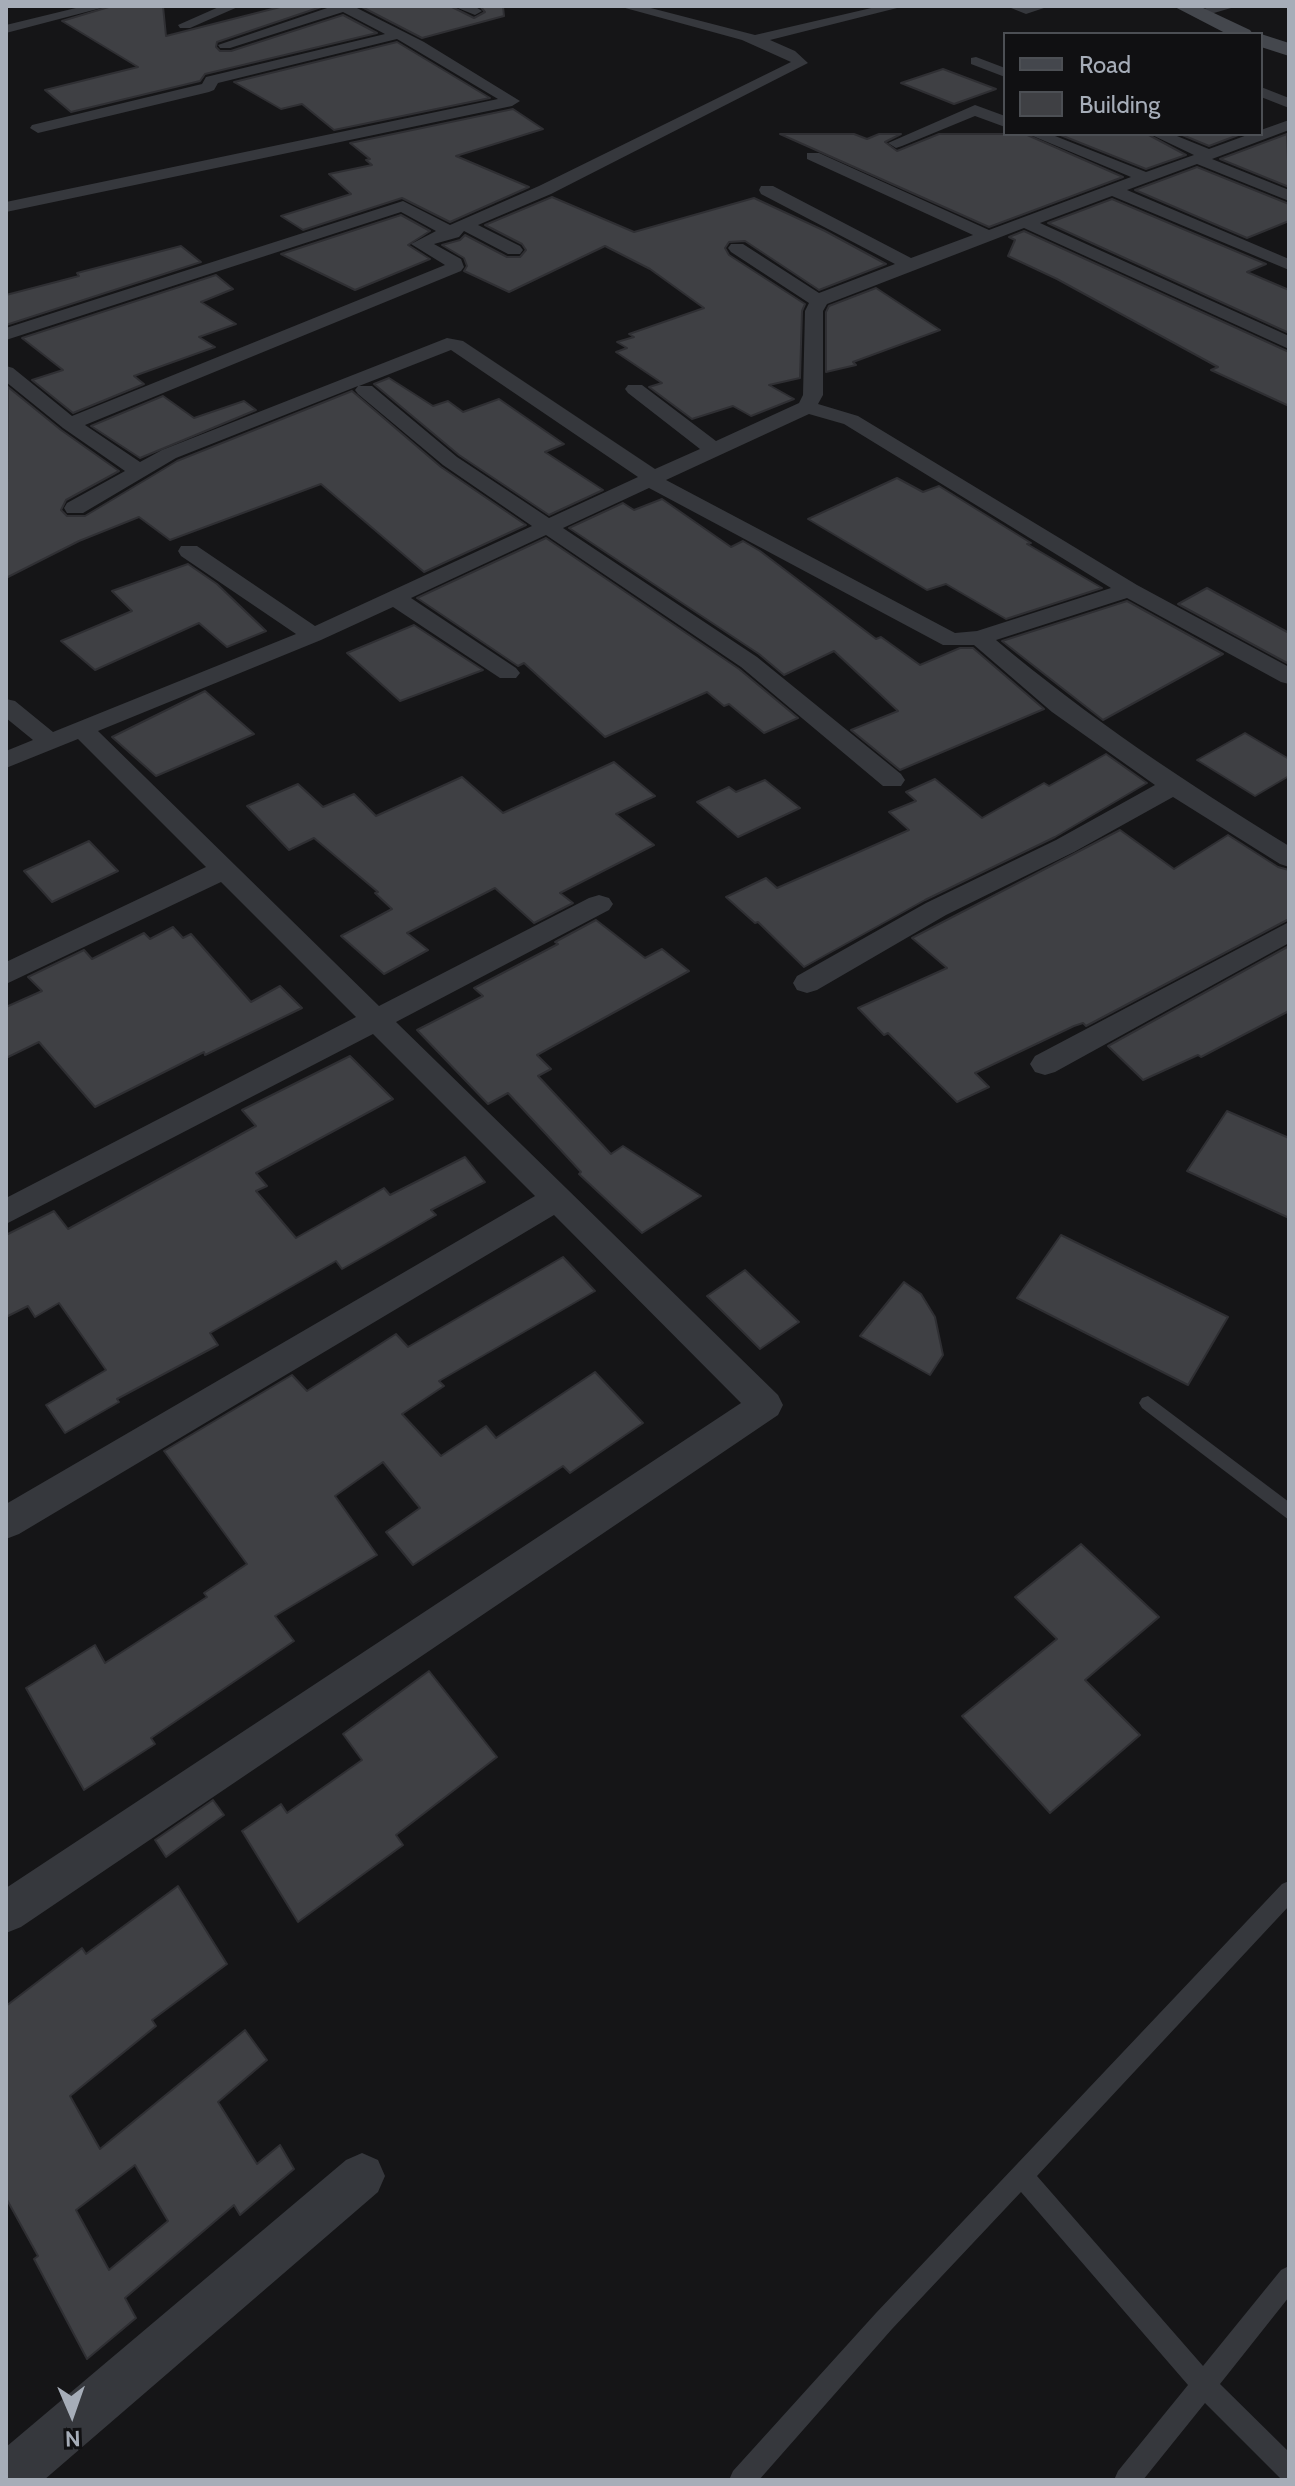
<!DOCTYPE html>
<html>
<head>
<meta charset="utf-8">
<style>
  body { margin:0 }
  #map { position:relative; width:1295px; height:2486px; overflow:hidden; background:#151517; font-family:Cabin,sans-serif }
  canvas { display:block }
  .frame { position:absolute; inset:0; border:8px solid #a6adb8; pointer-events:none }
  .legend { position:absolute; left:1003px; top:32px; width:260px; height:104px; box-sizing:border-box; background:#101012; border:2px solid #4c4f54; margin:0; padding:10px 14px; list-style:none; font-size:24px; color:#a6adb8 }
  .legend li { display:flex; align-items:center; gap:16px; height:40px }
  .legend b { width:40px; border:2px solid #4c4f54 }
  .north { position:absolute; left:32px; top:2374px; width:80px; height:80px; -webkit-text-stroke:6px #101012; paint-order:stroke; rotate:178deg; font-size:22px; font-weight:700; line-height:32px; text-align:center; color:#a6adb8 }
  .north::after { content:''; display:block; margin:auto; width:28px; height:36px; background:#a6adb8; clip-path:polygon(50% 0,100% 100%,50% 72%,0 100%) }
</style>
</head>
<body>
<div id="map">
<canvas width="1295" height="2486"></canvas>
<div class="frame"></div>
<ul class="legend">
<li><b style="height:10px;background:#44474d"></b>Road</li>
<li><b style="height:22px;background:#3f4044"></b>Building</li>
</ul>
<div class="north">N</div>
</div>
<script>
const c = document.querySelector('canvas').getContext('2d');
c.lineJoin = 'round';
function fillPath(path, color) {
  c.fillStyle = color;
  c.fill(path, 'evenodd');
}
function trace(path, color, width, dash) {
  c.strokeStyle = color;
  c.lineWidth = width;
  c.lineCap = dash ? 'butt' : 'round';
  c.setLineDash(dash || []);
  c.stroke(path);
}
const building = new Path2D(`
  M 112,6 L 163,6 L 166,36 L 284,6 L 324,6 L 217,42 L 216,47 L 220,51 L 231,51 L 343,15 L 377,33 L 205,74 L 200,81 L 71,112 L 45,90 L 138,67 L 62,21 Z
  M 360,6 L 450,6 L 474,18 L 485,12 L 480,6 L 503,6 L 504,16 L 422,38 Z
  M 397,42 L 490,98 L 334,130 L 302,104 L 281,109 L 234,82 Z
  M 943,69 L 996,89 L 954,104 L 901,83 Z
  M 513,109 L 543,129 L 456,156 L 529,187 L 450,222 L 402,198 L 303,230 L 281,216 L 351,194 L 329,174 L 372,165 L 366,160 L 370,159 L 350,143 Z
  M 780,134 L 854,134 L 867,139 L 879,134 L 901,134 L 885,142 L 897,151 L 939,134 L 1025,134 L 1123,177 L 989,227 Z
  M 1058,134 L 1147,134 L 1186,155 L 1146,169 Z
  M 1180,134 L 1241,134 L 1209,146 Z
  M 1287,134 L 1289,187 L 1220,159 Z
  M 1197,167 L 1289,204 L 1289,221 L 1247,238 L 1135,190 Z
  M 552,197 L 634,232 L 754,198 L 825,231 L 886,264 L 819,290 L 745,241 L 729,242 L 725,248 L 729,255 L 805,304 L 802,311 L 800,378 L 769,385 L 794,399 L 751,416 L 733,406 L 692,419 L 649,387 L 662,383 L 616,352 L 627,348 L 617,342 L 634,337 L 629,334 L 704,308 L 650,269 L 605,246 L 509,292 L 464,271 L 467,266 L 464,258 L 442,245 L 460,240 L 465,235 L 507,257 L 520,257 L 526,250 L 522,244 L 485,225 Z
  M 1112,199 L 1266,264 L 1247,272 L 1289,290 L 1289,333 L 1048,223 Z
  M 401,215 L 430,231 L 408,245 L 430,259 L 355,290 L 281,254 Z
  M 1024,231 L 1289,352 L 1289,406 L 1211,370 L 1218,367 L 1057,279 L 1008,256 L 1015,240 L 1009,237 Z
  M 181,246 L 201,262 L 6,325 L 6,295 L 79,276 L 77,273 Z
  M 216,275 L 233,289 L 201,302 L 236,324 L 199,337 L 215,347 L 134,376 L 144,384 L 73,413 L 32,380 L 63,370 L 22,338 Z
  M 876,288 L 940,330 L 853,362 L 856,365 L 826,372 L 826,312 L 829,306 Z
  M 389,378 L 433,406 L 448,401 L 463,412 L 499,399 L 564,444 L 545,452 L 603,490 L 549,515 L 459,455 L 374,384 Z
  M 8,387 L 61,430 L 119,471 L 66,500 L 61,510 L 67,516 L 85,516 L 177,461 L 352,391 L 441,467 L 526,525 L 424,572 L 321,484 L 170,540 L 139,517 L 79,541 L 6,578 Z
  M 163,396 L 194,418 L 244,401 L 256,410 L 140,458 L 91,426 Z
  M 897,478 L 923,492 L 939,486 L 1031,543 L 1027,544 L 1102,588 L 1006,619 L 946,584 L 927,590 L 808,519 Z
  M 662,499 L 731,547 L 743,541 L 760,551 L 876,639 L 881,637 L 920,665 L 960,648 L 973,648 L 1044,709 L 900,770 L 851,730 L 898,711 L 834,651 L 784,675 L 759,654 L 569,528 L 623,503 L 634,510 Z
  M 546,538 L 739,669 L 798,718 L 764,733 L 729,704 L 724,706 L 707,692 L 605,737 L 524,663 L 518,666 L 417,598 Z
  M 188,564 L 217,584 L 266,631 L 227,647 L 199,623 L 95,670 L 61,641 L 132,611 L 112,591 Z
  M 1207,588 L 1289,633 L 1289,664 L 1178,604 Z
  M 1127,601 L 1223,654 L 1103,720 L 1002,641 Z
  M 414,625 L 483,670 L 400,701 L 347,653 Z
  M 205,691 L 254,734 L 156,776 L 112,737 Z
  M 1245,733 L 1289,759 L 1289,776 L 1255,796 L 1197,760 Z
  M 1106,754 L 1147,783 L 1055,837 L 925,900 L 804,967 L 758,922 L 755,923 L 726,897 L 766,878 L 777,888 L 909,830 L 889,812 L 916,801 L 906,792 L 935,779 L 982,818 L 1044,783 L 1049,786 Z
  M 614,762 L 655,796 L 616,814 L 654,845 L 560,893 L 573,903 L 534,923 L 495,888 L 407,933 L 428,950 L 384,974 L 341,936 L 392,909 L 375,893 L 378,892 L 314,838 L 289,850 L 247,806 L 298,784 L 323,807 L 354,794 L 376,816 L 462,777 L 503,813 Z
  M 765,780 L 800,808 L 738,837 L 697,802 L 729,787 L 736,792 Z
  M 1120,830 L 1174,869 L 1228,835 L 1278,867 L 1289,870 L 1289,919 L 1086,1026 L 1083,1023 L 1074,1026 L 975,1073 L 989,1087 L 957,1102 L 888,1033 L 884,1035 L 858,1008 L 947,968 L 912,938 Z
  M 89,841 L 118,871 L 52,902 L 24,871 Z
  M 596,920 L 645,958 L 662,949 L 689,971 L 537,1055 L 551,1069 L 538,1076 L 611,1154 L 623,1146 L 701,1196 L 642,1233 L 579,1174 L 581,1172 L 508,1093 L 488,1104 L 417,1030 L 483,996 L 474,988 L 558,944 L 555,942 Z
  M 173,927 L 183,938 L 191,934 L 251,1002 L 280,986 L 302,1008 L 205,1055 L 204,1052 L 95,1107 L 39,1042 L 6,1058 L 6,1007 L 42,991 L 28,977 L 84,950 L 92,959 L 144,933 L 150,939 Z
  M 1289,946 L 1289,1011 L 1201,1057 L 1198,1055 L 1143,1080 L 1108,1046 Z
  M 350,1056 L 393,1099 L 256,1173 L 267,1186 L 256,1191 L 296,1238 L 384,1188 L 390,1195 L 465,1157 L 485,1182 L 431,1210 L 436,1215 L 374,1251 L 342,1269 L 336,1261 L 210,1333 L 218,1345 L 117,1399 L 119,1402 L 65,1433 L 46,1405 L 106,1370 L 59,1303 L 35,1317 L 28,1306 L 6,1317 L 6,1235 L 54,1211 L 68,1229 L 256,1126 L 242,1110 Z
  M 1227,1111 L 1289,1138 L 1289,1218 L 1187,1171 Z
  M 1061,1235 L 1228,1317 L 1188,1385 L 1017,1298 Z
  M 563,1257 L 595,1291 L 439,1381 L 444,1386 L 402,1414 L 441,1456 L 486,1426 L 496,1438 L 595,1372 L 643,1423 L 570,1473 L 563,1466 L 413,1565 L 386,1532 L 420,1508 L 383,1462 L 335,1496 L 377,1555 L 275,1616 L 294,1641 L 151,1738 L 155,1744 L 84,1790 L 26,1688 L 95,1645 L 105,1663 L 207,1597 L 204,1593 L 247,1564 L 164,1451 L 292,1375 L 307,1391 L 396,1334 L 408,1347 Z
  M 745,1270 L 799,1322 L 760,1349 L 707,1296 Z
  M 904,1282 L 921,1294 L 935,1317 L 943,1355 L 930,1375 L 860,1336 Z
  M 1081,1544 L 1159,1617 L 1085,1680 L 1140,1735 L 1050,1813 L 962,1716 L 1057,1639 L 1015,1597 Z
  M 429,1671 L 497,1757 L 396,1835 L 403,1845 L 298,1922 L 242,1831 L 281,1804 L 287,1813 L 362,1760 L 343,1734 Z
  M 213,1800 L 224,1815 L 166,1857 L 155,1840 Z
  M 178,1886 L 227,1964 L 152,2020 L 156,2026 L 70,2096 L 100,2149 L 245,2030 L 267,2060 L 218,2102 L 257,2164 L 280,2145 L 294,2169 L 240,2215 L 234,2205 L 125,2298 L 136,2318 L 87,2359 L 34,2259 L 38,2256 L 6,2198 L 6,2006 L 82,1948 L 86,1954 ZM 135,2165 L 168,2221 L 109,2270 L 76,2210 Z`);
fillPath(building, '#3f4044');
trace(building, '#2f2f33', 2);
fillPath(new Path2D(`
  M 1148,1396 L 1289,1502 L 1289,1520 L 1142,1408 L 1139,1403 L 1142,1398 Z
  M 1289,1881 L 1289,1906 L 1037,2176 L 1203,2366 L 1281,2270 L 1289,2266 L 1289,2297 L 1220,2384 L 1289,2452 L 1289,2480 L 1280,2478 L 1205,2403 L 1143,2480 L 1114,2480 L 1118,2471 L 1188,2385 L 1021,2192 L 892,2329 L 759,2480 L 729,2480 L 733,2471 L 876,2313 L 1282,1884 Z`), '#36383d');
fillPath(new Path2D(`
  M 84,6 L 109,6 L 6,33 L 6,25 Z
  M 221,6 L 240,6 L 190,28 L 180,28 L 178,25 Z
  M 333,6 L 353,6 L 424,42 L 520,101 L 512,106 L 6,212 L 6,202 L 498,99 L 397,39 L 218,83 L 214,90 L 209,92 L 38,133 L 30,128 L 32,125 L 202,84 L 206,77 L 385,34 L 343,12 L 230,48 L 220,48 L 218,45 Z
  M 453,6 L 474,6 L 482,11 L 475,15 Z
  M 618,6 L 643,6 L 755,35 L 880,6 L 905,6 L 770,40 L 795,51 L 808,63 L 551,194 L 478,225 L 520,246 L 523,250 L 520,254 L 508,254 L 464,231 L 459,237 L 434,244 L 461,259 L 464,267 L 461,271 L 85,425 L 140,462 L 162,450 L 447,338 L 463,341 L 655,469 L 700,449 L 628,393 L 625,389 L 628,385 L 642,385 L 716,441 L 799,403 L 803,395 L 805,311 L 809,303 L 731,252 L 728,248 L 731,244 L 743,244 L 819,293 L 895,264 L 761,194 L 759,190 L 761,186 L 773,186 L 911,258 L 973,235 L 807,159 L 807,153 L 819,153 L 989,230 L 1131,177 L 1028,134 L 1050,134 L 1146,172 L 1194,155 L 1150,134 L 1172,134 L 1209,149 L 1250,134 L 1261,134 L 1261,130 L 1289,120 L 1289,130 L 1212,159 L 1289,190 L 1289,201 L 1197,164 L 1127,190 L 1289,259 L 1289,270 L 1112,196 L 1040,223 L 1289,336 L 1289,349 L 1024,228 L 827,304 L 823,311 L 823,395 L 818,404 L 858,416 L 1137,585 L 1289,667 L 1289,684 L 1281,682 L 1127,598 L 996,640 C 1090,719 1185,782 1289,846 L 1289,867 L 1280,864 L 1173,797 L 1074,852 L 946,915 L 817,990 L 807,993 L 797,990 L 793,983 L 797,976 L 926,903 L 1056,840 L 1155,785 L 1052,712 L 974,645 L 943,645 L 649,488 L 563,528 L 757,657 L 901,774 L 905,780 L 901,786 L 883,786 L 741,667 L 546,535 L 411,598 L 516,668 L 520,673 L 516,678 L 500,678 L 393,607 L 321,640 L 98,731 L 379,1006 L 589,898 L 599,895 L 609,898 L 613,904 L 609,910 L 396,1022 L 778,1395 L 783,1405 L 778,1415 L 21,1927 L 6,1933 L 6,1888 L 741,1403 L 554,1215 L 19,1534 L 6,1539 L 6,1504 L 535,1196 L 373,1034 L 6,1224 L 6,1198 L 356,1017 L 221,882 L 6,984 L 6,962 L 206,867 L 78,739 L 6,768 L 6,751 L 33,740 L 6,718 L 6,699 L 15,701 L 53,732 L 296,634 L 181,556 L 178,551 L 181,546 L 197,546 L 315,626 L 532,526 L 443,465 L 358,394 L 355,390 L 358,386 L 176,458 L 83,513 L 67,513 L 64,508 L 67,503 L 125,471 L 63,428 L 6,382 L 6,366 L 13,368 L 72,416 L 445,265 L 411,244 L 436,231 L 401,212 L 6,340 L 6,328 L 403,201 L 450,225 L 539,186 L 791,62 L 742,40 ZM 451,350 L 638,477 L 549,518 L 457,457 L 372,386 L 359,386 ZM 809,414 L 844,424 L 1111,588 L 977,631 L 955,633 L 666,480 Z
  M 1006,6 L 1050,6 L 1026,14 Z
  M 1212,6 L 1238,6 L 1200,17 L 1193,13 Z
  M 976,57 L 1005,68 L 1005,77 L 971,64 L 971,58 Z
  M 1261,87 L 1289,98 L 1289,108 L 1261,97 Z
  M 975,105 L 1005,116 L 1005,127 L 975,116 L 902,146 L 896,148 L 888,143 Z
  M 1289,922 L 1289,943 L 1055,1072 L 1045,1075 L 1035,1072 L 1030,1064 L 1035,1056 Z
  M 362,2153 L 378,2160 L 385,2176 L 378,2192 L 44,2480 L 6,2480 L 6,2447 L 346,2160 Z`), '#36383d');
fillPath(new Path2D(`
  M 1173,6 L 1199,6 L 1250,30 L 1253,34 L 1227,34 Z
  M 1261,34 L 1289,43 L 1289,56 L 1261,47 Z`), '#44474d');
</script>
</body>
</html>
